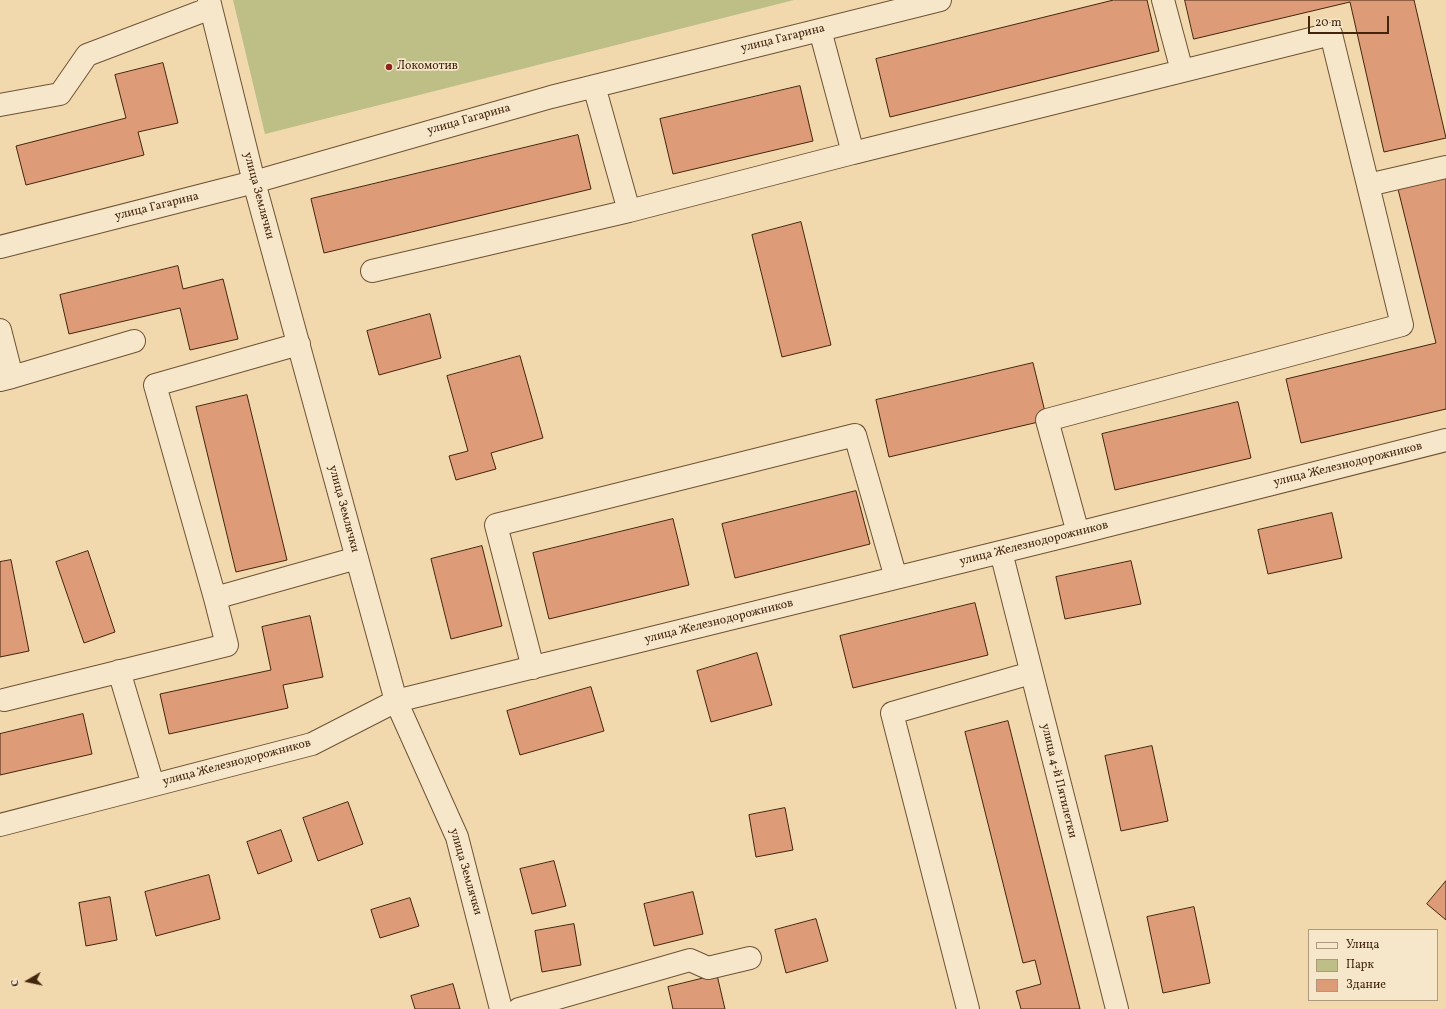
<!DOCTYPE html>
<html>
<head>
<meta charset="utf-8">
<style>
  body { margin:0 }
  #map { position:relative; width:1446px; height:1009px; overflow:hidden; background:#f1d8ad; font-family:Vollkorn,serif }
  canvas { display:block }
  .legend { position:absolute; left:1308px; top:929px; width:130px; height:72px; box-sizing:border-box; background:#f6e6ca; border:1px solid #ae997e; margin:0; padding:5px 7px; list-style:none; font-size:12px; color:#43250d }
  .legend li { display:flex; align-items:center; gap:8px; height:20px }
  .legend b { width:20px; border:1px solid #ae997e }
  .north { position:absolute; left:8px; top:961px; width:40px; height:40px; -webkit-text-stroke:3px #f6e6ca; paint-order:stroke; rotate:261deg; font-size:11px; font-weight:700; line-height:16px; text-align:center; color:#43250d }
  .north::after { content:''; display:block; margin:auto; width:14px; height:18px; background:#43250d; clip-path:polygon(50% 0,100% 100%,50% 72%,0 100%) }
  .scale { position:absolute; left:1308px; top:16px; width:81px; height:18px; box-sizing:border-box; border:2px solid #43250d; border-top:0; padding-left:5px; font-size:12px; line-height:14px; white-space:nowrap; color:#43250d; -webkit-text-stroke:3px #f6e6ca; paint-order:stroke }
</style>
</head>
<body>
<div id="map">
<canvas width="1446" height="1009"></canvas>
<ul class="legend">
<li><b style="height:5px;background:#f6e6ca"></b>Улица</li>
<li><b style="height:11px;background:#bebe87"></b>Парк</li>
<li><b style="height:11px;background:#de9b78"></b>Здание</li>
</ul>
<div class="north">С</div>
<div class="scale">20 m</div>
</div>
<script>
const c = document.querySelector('canvas').getContext('2d');
c.lineJoin = 'round';
function fillPath(path, color) {
  c.fillStyle = color;
  c.fill(path, 'evenodd');
}
function trace(path, color, width, dash) {
  c.strokeStyle = color;
  c.lineWidth = width;
  c.lineCap = dash ? 'butt' : 'round';
  c.setLineDash(dash || []);
  c.stroke(path);
}
function label(font, color, halo, rows, align = 'center') {
  c.font = font + ' Vollkorn,serif';
  c.lineWidth = 3.5;
  c.setLineDash([]);
  c.textBaseline = 'middle';
  c.strokeStyle = halo;
  c.fillStyle = color;
  for (const [text, x, y, turn = 0] of rows) {
    c.save();
    c.translate(x, y);
    c.rotate((+turn || 0) * Math.PI / 180);
    c.textAlign = isNaN(turn) ? turn : align;
    if (halo) c.strokeText(text, 0, 0);
    c.fillText(text, 0, 0);
    c.restore();
  }
}
fillPath(new Path2D(`
  M 233,0 L 794,0 L 265,134 Z`), '#bebe87');
const building = new Path2D(`
  M 1114,0 L 1147,0 L 1159,51 L 890,117 L 876,59 Z
  M 1185,0 L 1414,0 L 1446,138 L 1384,152 L 1350,2 L 1194,39 Z
  M 163,63 L 178,123 L 138,132 L 144,155 L 26,185 L 16,146 L 126,118 L 115,75 Z
  M 800,86 L 813,141 L 673,174 L 660,119 Z
  M 578,135 L 591,189 L 324,253 L 311,199 Z
  M 1446,177 L 1446,409 L 1301,443 L 1286,379 L 1436,343 L 1398,189 Z
  M 801,222 L 831,345 L 782,357 L 752,235 Z
  M 178,266 L 183,289 L 223,279 L 238,339 L 190,350 L 180,308 L 69,334 L 60,295 Z
  M 430,314 L 441,358 L 379,375 L 367,331 Z
  M 520,356 L 543,438 L 491,453 L 496,469 L 456,480 L 449,456 L 468,451 L 447,376 Z
  M 1033,363 L 1047,420 L 889,457 L 876,400 Z
  M 247,395 L 287,560 L 236,572 L 196,407 Z
  M 1238,402 L 1251,458 L 1115,490 L 1102,434 Z
  M 856,491 L 870,544 L 735,578 L 722,524 Z
  M 1332,513 L 1342,558 L 1268,574 L 1258,530 Z
  M 673,519 L 689,585 L 549,619 L 533,553 Z
  M 482,546 L 502,626 L 451,639 L 431,559 Z
  M 88,551 L 115,632 L 84,643 L 56,562 Z
  M 11,560 L 29,651 L 0,657 L 0,562 Z
  M 1131,561 L 1141,604 L 1065,619 L 1056,577 Z
  M 975,603 L 988,655 L 853,688 L 840,636 Z
  M 310,616 L 323,677 L 283,685 L 288,708 L 169,734 L 160,694 L 271,670 L 262,627 Z
  M 757,653 L 772,705 L 711,722 L 697,671 Z
  M 591,687 L 604,731 L 520,755 L 507,711 Z
  M 83,714 L 92,754 L 0,775 L 0,734 Z
  M 1008,721 L 1080,1009 L 1021,1009 L 1016,991 L 1041,984 L 1035,960 L 1023,963 L 965,732 Z
  M 1152,746 L 1168,821 L 1121,831 L 1105,756 Z
  M 348,802 L 363,844 L 318,861 L 303,818 Z
  M 785,808 L 793,850 L 756,857 L 749,815 Z
  M 281,830 L 292,861 L 258,874 L 247,842 Z
  M 554,861 L 566,906 L 532,914 L 520,869 Z
  M 209,875 L 220,919 L 156,936 L 145,892 Z
  M 1446,881 L 1446,920 L 1427,904 Z
  M 693,892 L 703,934 L 654,946 L 644,904 Z
  M 110,897 L 117,940 L 86,946 L 79,903 Z
  M 410,898 L 419,926 L 380,938 L 371,910 Z
  M 1194,907 L 1210,983 L 1163,993 L 1147,917 Z
  M 816,919 L 828,961 L 786,973 L 775,930 Z
  M 574,924 L 581,965 L 542,972 L 535,931 Z
  M 717,975 L 725,1009 L 673,1009 L 668,987 Z
  M 453,984 L 460,1009 L 415,1009 L 411,996 Z`);
fillPath(building, '#de9b78');
trace(building, '#43250d', 1);
const minor = new Path2D(`
  M 209,0 L 254,182 L 396,701 L 457,837 L 501,1009
  M 1163,0 L 1182,71
  M 820,30 L 853,153 L 1331,34 L 1368,185
  M 0,105 L 60,94 L 87,55 L 211,8
  M 629,211 L 853,153
  M 0,247 L 254,182 L 551,97 L 940,0
  M 372,271 L 629,211 L 594,86
  M 0,330 L 12,377 L 0,380
  M 299,344 L 155,385 L 215,598 L 357,558
  M 12,377 L 134,341
  M 1078,533 L 1047,420 L 1402,325 L 1368,185 L 1446,167
  M 1001,552 L 1117,1009
  M 533,668 L 496,525 L 855,435 L 896,578
  M 119,671 L 153,785
  M 4,700 L 227,645 L 215,598
  M 0,825 L 312,744 L 396,701 L 1078,533 L 1446,440
  M 519,1009 L 690,960 L 708,968 L 750,958
  M 968,1009 L 892,713 L 1031,673`);
trace(minor, '#6e5235', 24);
trace(minor, '#f6e6ca', 22);
for (const [x, y, r, color] of [
  [389,67,4,"#8f2418"]
]) {
  const dot = new Path2D();
  dot.arc(x, y, r, 0, 2 * Math.PI);
  c.fillStyle = color;
  c.fill(dot);
  trace(dot, '#f6e6ca', 1.5);
}
label('12px', '#43250d', '#f6e6ca', [
  ["улица Гагарина",783,39,-14],
  ["улица Гагарина",469,120,-16],
  ["улица Землячки",258,196,75],
  ["улица Гагарина",157,207,-14],
  ["улица Железнодорожников",1348,465,-14],
  ["улица Землячки",343,509,75],
  ["улица Железнодорожников",1034,544,-14],
  ["улица Железнодорожников",719,622,-14],
  ["улица Железнодорожников",237,763,-15],
  ["улица 4-й Пятилетки",1058,781,76],
  ["улица Землячки",465,872,74]
]);
label('12px', '#43250d', '#f6e6ca', [
  ["Локомотив",397,67]
], 'left');
</script>
</body>
</html>
